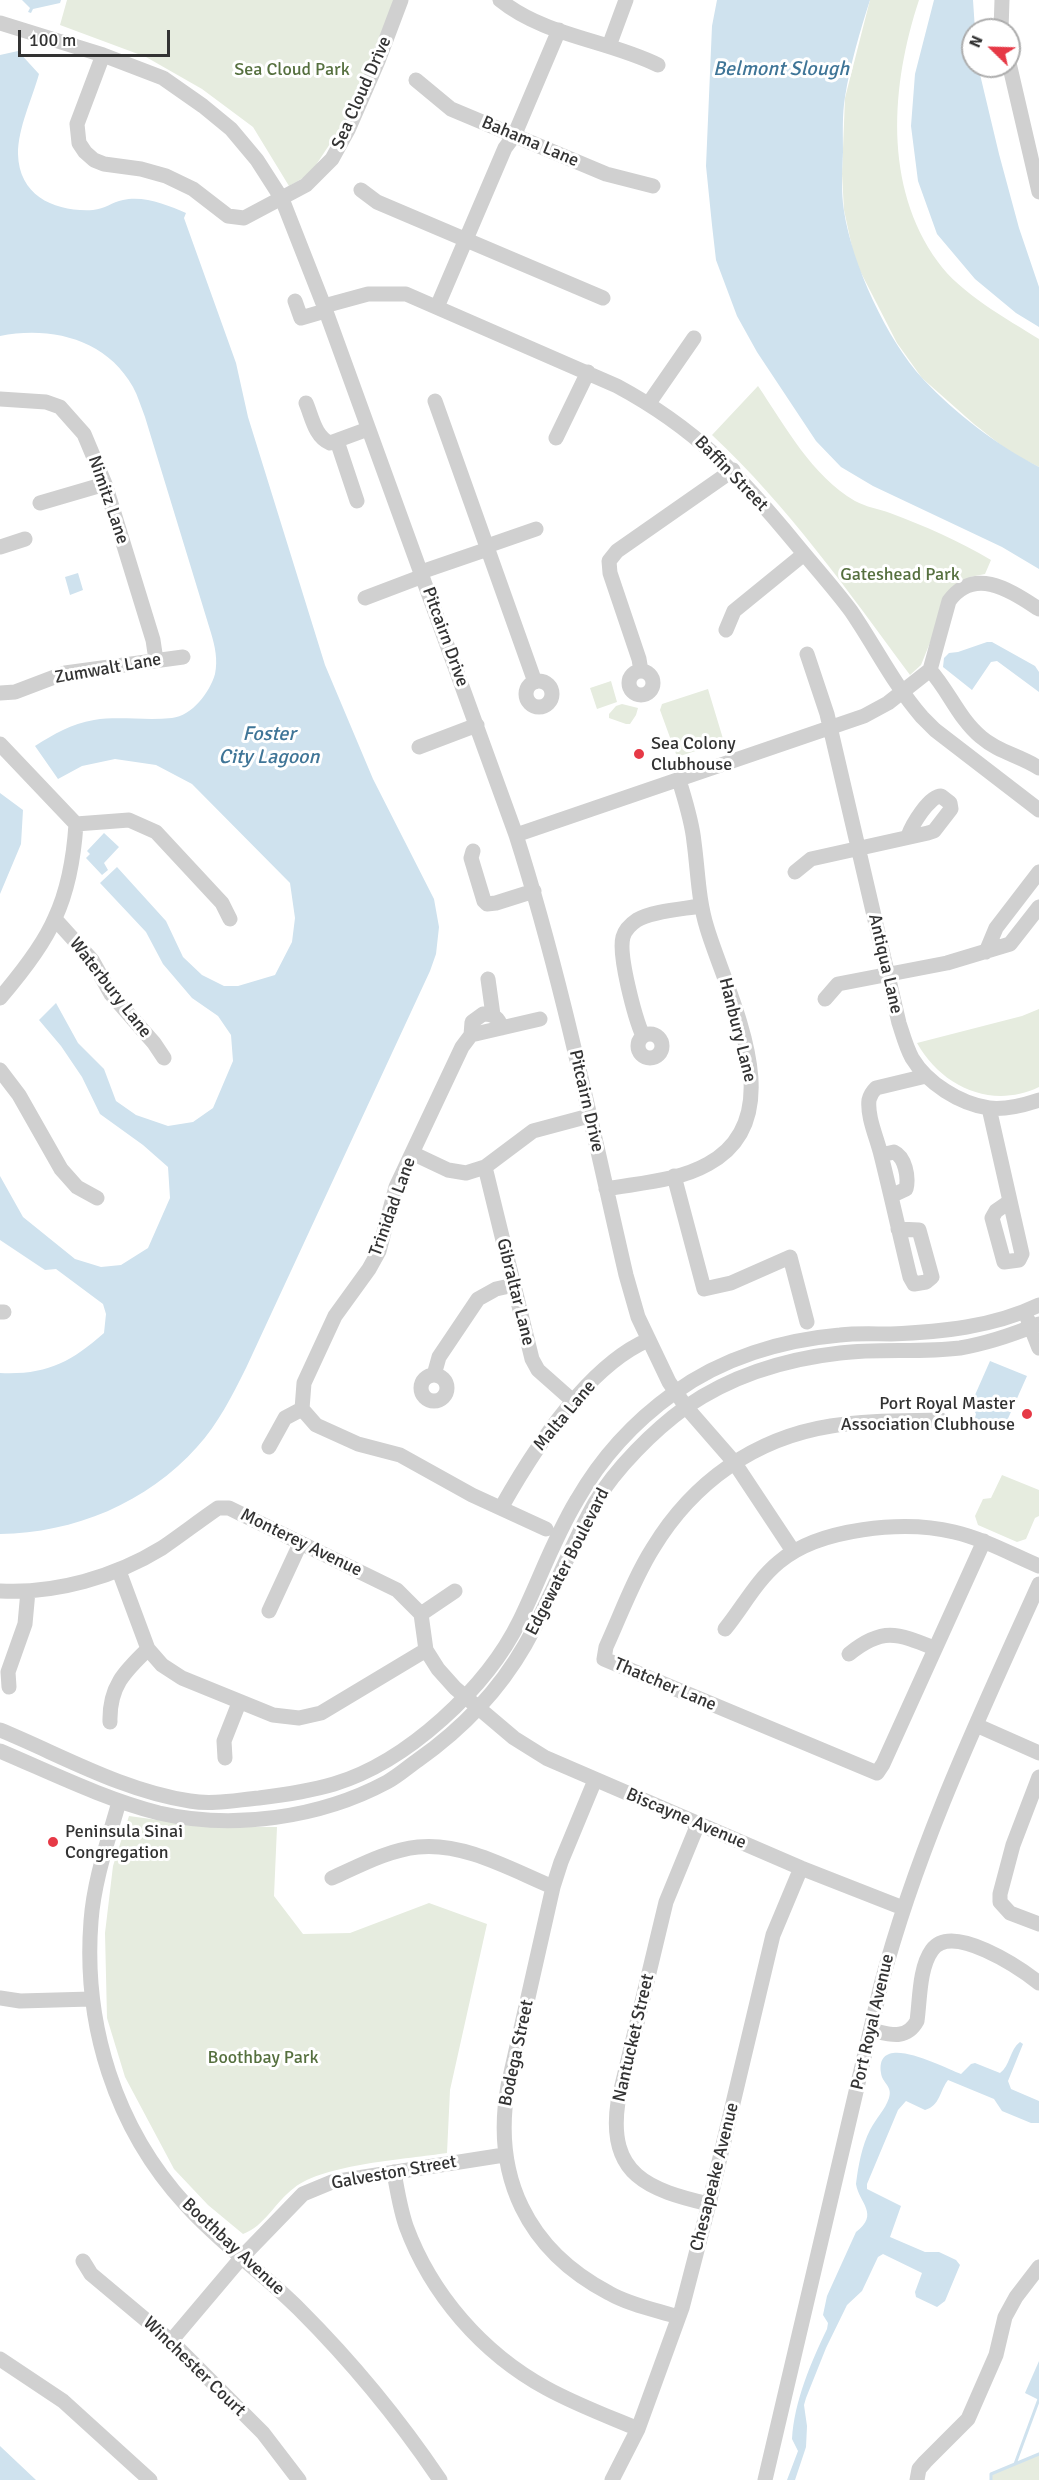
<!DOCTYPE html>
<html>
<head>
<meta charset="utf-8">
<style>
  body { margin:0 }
  #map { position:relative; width:1039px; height:2480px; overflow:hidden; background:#fff; font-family:Signika,sans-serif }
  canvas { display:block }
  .north { position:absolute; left:961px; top:18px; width:60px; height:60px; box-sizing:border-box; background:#fff; border:2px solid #adadad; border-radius:50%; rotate:293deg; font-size:16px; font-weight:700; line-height:24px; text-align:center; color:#333 }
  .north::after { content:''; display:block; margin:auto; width:21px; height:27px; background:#e63946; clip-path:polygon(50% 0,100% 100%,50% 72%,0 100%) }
  .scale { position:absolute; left:18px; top:30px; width:152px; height:27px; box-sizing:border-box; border:3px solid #333; border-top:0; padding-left:8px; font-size:18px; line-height:21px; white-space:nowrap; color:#333; -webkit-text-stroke:4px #fff; paint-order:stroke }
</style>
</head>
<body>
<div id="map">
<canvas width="1039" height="2480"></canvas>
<div class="north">N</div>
<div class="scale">100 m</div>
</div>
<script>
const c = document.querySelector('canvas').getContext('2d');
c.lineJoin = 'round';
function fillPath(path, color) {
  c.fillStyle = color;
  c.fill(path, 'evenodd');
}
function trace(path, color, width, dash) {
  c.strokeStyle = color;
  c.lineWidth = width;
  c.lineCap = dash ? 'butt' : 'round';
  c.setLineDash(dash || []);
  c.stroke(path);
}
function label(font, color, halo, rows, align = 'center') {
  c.font = font + ' Signika,sans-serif';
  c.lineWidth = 6;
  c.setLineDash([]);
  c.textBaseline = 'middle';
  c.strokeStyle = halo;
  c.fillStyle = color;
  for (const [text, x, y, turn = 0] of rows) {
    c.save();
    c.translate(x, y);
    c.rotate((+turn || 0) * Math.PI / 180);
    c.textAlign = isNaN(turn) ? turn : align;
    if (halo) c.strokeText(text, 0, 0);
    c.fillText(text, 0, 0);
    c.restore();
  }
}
fillPath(new Path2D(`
  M 67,0 L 394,0 L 349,115 L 310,174 L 289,186 L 253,127 L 202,89 L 146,57 L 60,25 Z
  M 870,0 L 919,0 C 891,85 883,186 938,262 C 960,293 1007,319 1039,339 L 1039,467 L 1011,453 L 974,424 L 922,378 L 897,343 L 855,261 L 844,210 L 842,174 L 845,98 Z
  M 758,386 C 785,426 812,476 855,501 C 866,507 879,509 890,513 C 925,526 959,541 991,560 L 985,574 L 970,577 L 952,588 L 921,665 L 910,675 C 848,591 788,506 712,435 Z
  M 611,681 L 617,702 L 597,709 L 590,688 Z
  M 708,689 L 724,742 L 680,756 L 676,754 L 660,710 L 662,704 Z
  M 622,704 L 638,708 L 636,715 L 630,724 L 626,724 L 609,718 L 609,714 L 616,706 Z
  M 1039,1009 L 1039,1087 C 991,1110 941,1086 917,1043 L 1022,1016 Z
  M 1002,1475 L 1039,1490 L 1039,1516 L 1035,1518 L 1026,1539 L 1017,1542 L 978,1525 L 975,1516 L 983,1499 L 991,1498 Z
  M 129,1816 L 209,1827 L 277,1827 L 274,1896 L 303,1934 L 350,1933 L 429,1903 L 487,1924 L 450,2090 L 447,2153 C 408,2159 324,2164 294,2188 C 275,2202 265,2226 243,2234 L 208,2205 L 174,2169 L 125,2077 L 107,2018 L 105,1933 L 113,1866 Z
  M 1039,2454 L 1039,2480 L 991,2480 L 991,2474 Z`), '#e6ecdf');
fillPath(new Path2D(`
  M 22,0 L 61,0 L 60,3 L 33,9 L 31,13 L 28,12 L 30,8 Z
  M 717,0 L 870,0 C 860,31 850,65 845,97 C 842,115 843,134 843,152 C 842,171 841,192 844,211 C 852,264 887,340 923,379 C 956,414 997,445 1039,467 L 1039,569 L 1002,547 L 873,486 L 841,467 L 816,441 L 757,352 L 737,316 L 716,260 L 712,225 L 706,166 L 712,26 Z
  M 934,0 L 973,0 L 975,30 L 973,30 L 973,66 L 978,66 L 999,154 L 1019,228 L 1039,287 L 1039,327 L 1016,313 L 975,279 L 937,234 L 918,181 L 911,126 L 915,74 Z
  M 18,51 L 39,74 C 32,99 18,128 18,154 C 19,197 56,212 93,210 C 105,209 112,202 123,200 C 143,195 168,205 186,213 L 184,218 L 236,363 L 248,417 L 325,665 L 373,779 L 434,899 L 439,927 L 436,954 L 430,971 L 246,1368 C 232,1396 218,1424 197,1447 C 147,1503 74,1533 0,1534 L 0,1373 C 46,1375 70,1363 104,1333 L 106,1314 L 103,1304 L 56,1269 L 45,1270 L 0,1240 L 0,1176 L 23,1217 L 75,1259 L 101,1267 L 121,1265 L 148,1248 L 170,1198 L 168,1167 L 143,1145 L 100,1114 L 82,1077 L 61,1046 L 39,1020 L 56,1003 L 78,1043 L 104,1069 L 116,1101 L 136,1115 L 168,1126 L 193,1122 L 213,1108 L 233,1061 L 231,1035 L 218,1016 L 192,998 L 163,964 L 146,932 L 100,883 L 117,867 L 166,921 L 183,957 L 202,975 L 224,986 L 238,986 L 275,975 L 292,942 L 295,918 L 290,883 L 192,784 L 156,765 L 115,759 L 82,766 L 58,779 L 35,746 C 54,734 71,724 94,720 C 119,716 146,721 172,718 C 192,716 210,692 215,674 C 218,660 215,646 211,633 L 145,417 C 141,407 138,396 133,387 C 106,339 51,326 0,336 L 0,55 Z
  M 78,573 L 83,590 L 70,595 L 65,577 Z
  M 987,642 L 992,642 L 1035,666 L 1039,672 L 1039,692 L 997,661 L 991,662 L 972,690 L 943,667 L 944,658 L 949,653 L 958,652 Z
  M 0,793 L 23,810 L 21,844 L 0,894 Z
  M 104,833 L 119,847 L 104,863 L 108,870 L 102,875 L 86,858 L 90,854 L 87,851 Z
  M 990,1361 L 1027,1376 L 1006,1423 L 1003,1424 L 998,1431 L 973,1425 L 976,1414 L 971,1404 Z
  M 1020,2042 L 1023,2044 L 1008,2081 L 1011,2089 L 1039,2101 L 1039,2123 L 1031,2123 L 1002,2111 L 994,2099 L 948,2080 C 940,2090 940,2106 925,2110 L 906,2101 L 898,2110 L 867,2184 L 867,2189 L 901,2206 L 890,2237 L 925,2252 L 939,2252 L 956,2260 L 960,2265 L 945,2301 L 937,2307 L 916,2297 L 915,2292 L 922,2273 L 883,2254 L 878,2257 L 862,2291 L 847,2305 L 826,2348 L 806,2398 L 804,2405 L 807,2426 L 806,2447 L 795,2480 L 787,2480 L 798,2451 L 792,2439 C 794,2402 811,2362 827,2329 L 828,2323 L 823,2315 L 827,2296 L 856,2232 C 880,2214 859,2203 856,2184 C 858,2167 862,2145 870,2130 C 876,2118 885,2110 889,2098 C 893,2086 882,2083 881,2073 C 875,2030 944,2068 961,2074 L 971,2064 L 975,2063 L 1000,2073 C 1010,2066 1010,2049 1020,2042 Z
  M 1039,2361 L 1039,2400 L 1025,2393 Z
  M 0,2446 L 36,2480 L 0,2480 Z`), '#cfe2ee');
trace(new Path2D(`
  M 1015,2464 L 1039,2399
  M 991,2480 L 991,2474 L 1039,2454`), '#cfe2ee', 3);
trace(new Path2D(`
  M 500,0 C 544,36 608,40 658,65
  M 0,23 L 103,55 L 163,78 L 203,106 L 231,129 L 257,160 L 282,199 L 324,306 L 516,835 C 562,979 592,1128 626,1275 L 638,1317 L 669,1382 L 686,1407 L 734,1462 L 793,1551
  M 1001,30 L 1002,0
  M 609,46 L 626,0
  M 103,55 L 77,124 L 79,143 L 85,152 L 94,160 L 104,164 L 141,169 L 166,176 L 193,189 L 228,216 L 244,218 L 306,185 L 332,159 L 348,130 L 378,61 L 401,0
  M 1009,63 L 1039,192
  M 416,80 L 451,109 L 606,174 L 653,186
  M 361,190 L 377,202 L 603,298
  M 295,301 L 301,318 L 325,311
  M 324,306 L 368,294 L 406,294 L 617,386 C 697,429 740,476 796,544 C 814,566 834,588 851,611 C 875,646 894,685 922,717 L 935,730 L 1039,810
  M 437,307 L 505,148 L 514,136 L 559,30
  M 0,399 L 46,402 L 60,407 L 84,434 L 105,484 L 153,640 L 156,660
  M 435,401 L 535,682
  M 306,403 C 312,417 315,437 330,443 L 368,429
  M 649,403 L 694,338
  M 556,438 L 588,372
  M 337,441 L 357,501
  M 40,503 L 105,484
  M 487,546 L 536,529
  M 0,547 L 25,539
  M 421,572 L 488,549
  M 365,598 L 423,576
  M 1039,609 C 1012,592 975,565 949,601 L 930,670 C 949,691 959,719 981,737 C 998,752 1021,756 1039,768
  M 726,630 L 734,611 L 804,554
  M 807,654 L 827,714 L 899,1023 C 903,1035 906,1047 912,1058 C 927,1083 960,1104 989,1108 C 1005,1110 1024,1105 1039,1100
  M629 683a12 12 0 1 1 24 0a12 12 0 1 1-24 0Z
  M 641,671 L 639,659 L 610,573 L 609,561 L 617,551 L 733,470
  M526 694a13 13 0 1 1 26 0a13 13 0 1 1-26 0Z
  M 0,693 L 15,692 L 65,673 L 183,657
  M 0,744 L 76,824
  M 419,747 L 477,725
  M 76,824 L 129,820 L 156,832 L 222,903 L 230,919
  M 516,835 L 864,716 L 888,703 L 930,670
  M 473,851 L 471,858 L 484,901 L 487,904 L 496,903 L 534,891
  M 795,872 L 811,859 L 928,833 L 934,831 L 951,809 L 950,803 L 941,796 C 929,796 912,825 908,836
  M 55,919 L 92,960 L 111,994 L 154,1043 L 164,1058
  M 986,952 L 996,928 L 1039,872
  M 488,979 L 493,1015
  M 0,998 C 18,977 44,944 55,918 C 68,890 74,855 76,824
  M 825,999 L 838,984 L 947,963 L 1010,944 L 1039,907
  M638 1046a12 12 0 1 1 24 0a12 12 0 1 1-24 0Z
  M 471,1035 L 472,1022 L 483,1014 C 494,1013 499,1019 502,1028
  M 643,1036 C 635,1018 618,955 623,937 C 625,930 631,924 637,920 C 652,911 683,909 700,906
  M 0,1070 L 19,1095 L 61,1169 L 77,1187 L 97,1198
  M 989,1108 L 1022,1254 L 1019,1260 L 1004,1262 L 992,1218 L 996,1211 L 1009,1202
  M 412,1153 L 448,1170 L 466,1173 L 485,1167 L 533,1131 L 589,1116
  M 881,1155 L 894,1152 C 905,1157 909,1177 906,1189 L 891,1196
  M 485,1167 L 532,1359 L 538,1370 L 573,1401
  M 674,1176 L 704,1289 L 731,1283 L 790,1257 L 807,1322
  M 606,1189 C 639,1183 678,1181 708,1164 C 795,1117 727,995 707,928 C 698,899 698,871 694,842 C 692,821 685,800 679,780
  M 898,1229 L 919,1230 L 932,1277 L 926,1282 L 914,1284 L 910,1277 C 900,1236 891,1195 881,1155 C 877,1138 867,1117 869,1100 C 870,1095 872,1092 876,1088 L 926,1076
  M 0,1312 L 4,1312
  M 1028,1320 L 1039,1348
  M421 1388a13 13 0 1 1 26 0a13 13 0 1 1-26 0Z
  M 434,1375 L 439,1357 L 478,1299 L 496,1289 L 514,1285
  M 302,1409 L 316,1425 L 358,1444 L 400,1455 L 472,1495 L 546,1529
  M 941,1420 C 905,1421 867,1420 831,1426 C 755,1438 693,1482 653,1548 C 634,1578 621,1614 606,1647 L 604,1659 L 877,1773 L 883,1764 L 984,1541
  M 269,1447 L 285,1418 L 302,1409 L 304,1383 L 335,1316 L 369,1269 L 379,1251 L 396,1187 L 462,1047 L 471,1035 L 540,1019
  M 501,1508 C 533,1451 586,1367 648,1340
  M 119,1571 L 148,1649 L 162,1665 L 182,1678 L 273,1715 L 299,1718 L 321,1713 L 426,1650
  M 0,1591 C 55,1594 115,1577 162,1548 C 181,1535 199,1521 218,1508 L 229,1508 L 397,1590 L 421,1614 L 426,1650 L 438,1669 L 455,1688 L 514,1738 L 546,1758 L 801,1868 L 903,1908
  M 269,1611 L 300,1544
  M 421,1614 L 455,1591
  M 725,1629 C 743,1607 756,1581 779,1562 C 819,1528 904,1520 954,1532 C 984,1539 1011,1554 1039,1566
  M 849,1654 C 882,1627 897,1633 934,1648
  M 9,1687 L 8,1672 L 25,1624 L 28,1591
  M 110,1722 C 109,1687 124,1672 148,1649
  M 976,1725 L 1039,1753
  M 0,1730 C 61,1755 123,1791 190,1801 C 213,1805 236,1800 259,1798 C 284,1795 310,1791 334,1784 C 407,1762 487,1688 520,1620 C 539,1581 554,1538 577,1500 C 601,1458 635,1421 674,1393 C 722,1358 782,1340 840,1335 C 857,1333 874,1334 891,1334 C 941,1332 993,1327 1039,1305
  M 0,1751 C 52,1773 104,1799 159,1813 C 233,1830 320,1818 387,1782 C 398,1776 408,1767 418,1760 C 462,1729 498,1692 525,1645 C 551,1599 569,1549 595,1503 C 615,1469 654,1430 686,1407 C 731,1376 786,1359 840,1353 C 880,1348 920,1353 960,1348 C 984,1344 1017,1333 1039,1324
  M 225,1758 L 224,1741 L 239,1703
  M 1039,1777 L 1013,1845 L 1000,1894 L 1000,1902 L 1010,1913 L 1039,1924
  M 595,1780 L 561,1862 L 553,1887 L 508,2086 C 492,2176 527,2250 609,2293 C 630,2305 656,2310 678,2317
  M 119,1802 C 108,1841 94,1880 91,1921 C 83,2024 115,2128 186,2205 C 220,2243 263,2273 299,2309 C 351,2361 399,2419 440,2480
  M 698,1824 L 666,1902 L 618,2102 C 607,2175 649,2190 709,2204
  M 332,1878 C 359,1866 388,1850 418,1847 C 464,1842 512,1870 553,1887
  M 0,1998 L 20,2001 L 91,1999
  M 871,2030 C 889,2034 906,2041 917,2021 C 920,2000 919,1968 932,1950 C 952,1922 1020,1968 1039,1983
  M 394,2172 C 397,2190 400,2208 406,2226 C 431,2294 482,2353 546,2388 C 575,2404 607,2416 638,2429
  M 83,2261 L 91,2274 L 171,2341 L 263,2433 L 299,2480
  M 171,2341 L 242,2257 L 303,2194 L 332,2182 L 504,2155
  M 0,2359 L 63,2401 L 150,2480
  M 612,2480 L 638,2429 L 682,2308 L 709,2204 L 773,1935 L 801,1868
  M 765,2480 L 881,1985 C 918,1845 980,1715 1039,1584
  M 917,2480 L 919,2469 L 925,2462 L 968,2419 L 996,2355 L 1005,2317 L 1016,2297 L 1039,2267`), '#d0d0d0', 15);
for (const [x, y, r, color] of [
  [639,754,6,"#e63946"],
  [1027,1414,6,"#e63946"],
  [53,1842,6,"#e63946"]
]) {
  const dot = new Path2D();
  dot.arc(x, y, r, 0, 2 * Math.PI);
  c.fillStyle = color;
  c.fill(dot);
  trace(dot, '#fff', 2);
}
label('18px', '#56703f', '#fff', [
  ["Sea Cloud Park",292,70],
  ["Gateshead Park",900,575],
  ["Boothbay Park",263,2058]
]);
label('18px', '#333', '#fff', [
  ["Sea Cloud Drive",362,93,-66],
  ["Bahama Lane",530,142,23],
  ["Baffin Street",731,474,46],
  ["Nimitz Lane",108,500,71],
  ["Pitcairn Drive",445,637,70],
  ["Zumwalt Lane",108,669,-10],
  ["Antiqua Lane",885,964,77],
  ["Waterbury Lane",110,988,52],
  ["Hanbury Lane",737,1030,76],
  ["Pitcairn Drive",586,1101,77],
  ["Trinidad Lane",393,1207,-70],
  ["Gibraltar Lane",515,1292,76],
  ["Malta Lane",565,1416,-50],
  ["Monterey Avenue",301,1543,26],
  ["Edgewater Boulevard",568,1562,-63],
  ["Thatcher Lane",665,1685,23],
  ["Biscayne Avenue",686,1819,23],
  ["Port Royal Avenue",873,2022,-77],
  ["Nantucket Street",634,2038,-77],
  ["Bodega Street",517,2053,-78],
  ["Galveston Street",394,2173,-10],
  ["Chesapeake Avenue",715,2177,-76],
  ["Boothbay Avenue",233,2247,43],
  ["Winchester Court",194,2367,44]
]);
label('18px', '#333', '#fff', [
  ["Sea Colony",651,744],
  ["Clubhouse",651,765],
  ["Port Royal Master",1015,1404,"right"],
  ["Association Clubhouse",1015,1425,"right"],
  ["Peninsula Sinai",65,1832],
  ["Congregation",65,1853]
], 'left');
label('italic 20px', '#3f7597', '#fff', [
  ["Belmont Slough",781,70],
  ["Foster",269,735],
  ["City Lagoon",269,758]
]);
</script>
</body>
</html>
